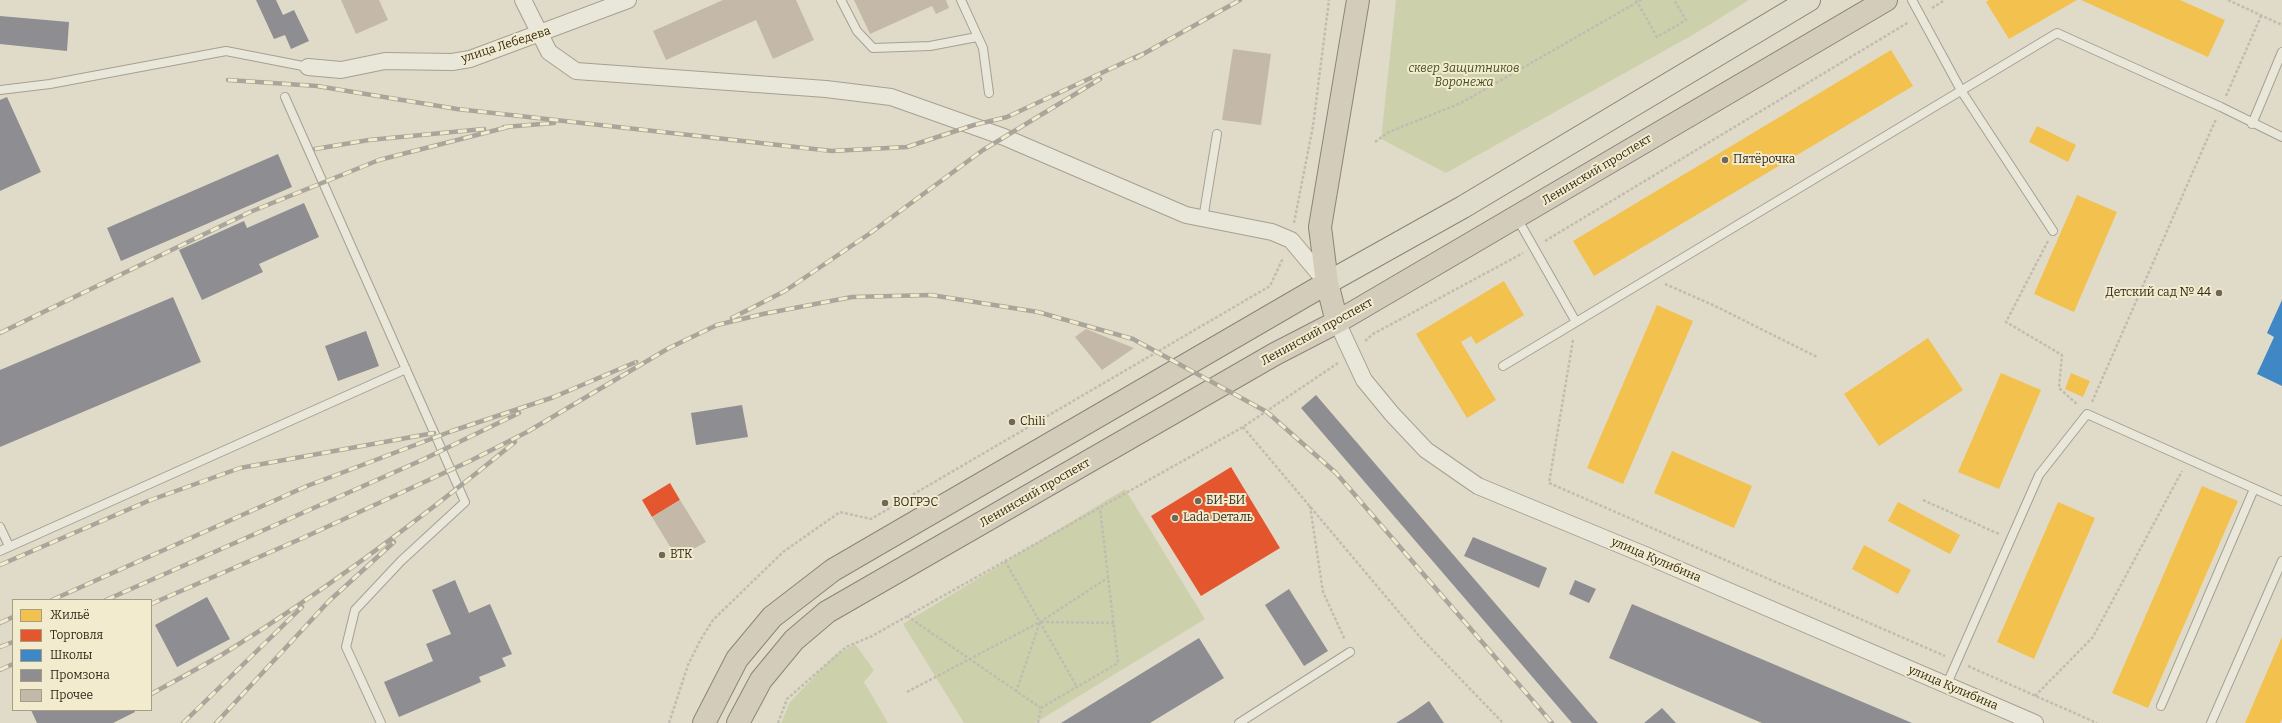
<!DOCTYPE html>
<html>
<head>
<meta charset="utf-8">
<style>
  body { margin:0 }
  #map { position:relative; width:2282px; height:723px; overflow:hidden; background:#e0dbc8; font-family:Bitter,serif }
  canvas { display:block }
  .legend { position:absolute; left:12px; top:599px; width:140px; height:112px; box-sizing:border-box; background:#f3ebcd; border:1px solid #a69d86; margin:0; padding:5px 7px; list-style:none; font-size:12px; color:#33291c }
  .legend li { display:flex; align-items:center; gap:8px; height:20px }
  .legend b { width:20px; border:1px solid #a69d86 }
</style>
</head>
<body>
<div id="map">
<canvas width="2282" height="723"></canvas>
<ul class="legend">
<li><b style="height:11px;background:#f2c14e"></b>Жильё</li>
<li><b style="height:11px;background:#e4572e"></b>Торговля</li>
<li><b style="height:11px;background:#3f88c5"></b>Школы</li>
<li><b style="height:11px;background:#8d8d92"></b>Промзона</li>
<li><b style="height:11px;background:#c4b9a9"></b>Прочее</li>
</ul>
</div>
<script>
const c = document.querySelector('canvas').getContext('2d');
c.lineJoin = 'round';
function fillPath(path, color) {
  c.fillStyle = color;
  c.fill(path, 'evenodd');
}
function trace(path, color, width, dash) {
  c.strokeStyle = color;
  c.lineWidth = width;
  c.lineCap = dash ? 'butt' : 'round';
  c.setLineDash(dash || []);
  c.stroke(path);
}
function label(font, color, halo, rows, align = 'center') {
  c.font = font + ' Bitter,serif';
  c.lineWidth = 4;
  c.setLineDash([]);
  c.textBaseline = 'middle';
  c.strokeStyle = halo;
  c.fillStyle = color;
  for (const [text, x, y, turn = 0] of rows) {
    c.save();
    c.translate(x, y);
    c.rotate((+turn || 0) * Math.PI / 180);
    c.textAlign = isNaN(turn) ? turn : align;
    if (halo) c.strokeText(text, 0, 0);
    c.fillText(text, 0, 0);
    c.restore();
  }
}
fillPath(new Path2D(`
  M 1396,0 L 1749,0 L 1696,33 L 1446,173 L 1381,139 Z
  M 1125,489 L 1205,619 L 1035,723 L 964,723 L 903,624 Z
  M 855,644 L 874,670 L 864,682 L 888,723 L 781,723 L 790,702 L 834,656 Z`), '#cdd1ab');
fillPath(new Path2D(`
  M 1989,0 L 2077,0 L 2009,39 L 1986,2 Z
  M 2081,0 L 2180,0 L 2225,20 L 2208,57 Z
  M 1891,50 L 1913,86 L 1594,276 L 1573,241 Z
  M 2037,126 L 2076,145 L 2068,162 L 2029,142 Z
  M 2077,195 L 2117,212 L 2074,312 L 2034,294 Z
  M 1504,281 L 1524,315 L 1476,344 L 1471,336 L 1461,342 L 1496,400 L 1467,418 L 1416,334 Z
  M 1657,305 L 1693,321 L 1623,484 L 1587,468 Z
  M 1928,338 L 1963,390 L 1879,446 L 1844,394 Z
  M 2001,373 L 2041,390 L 1999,489 L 1958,472 Z
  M 2071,373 L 2090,381 L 2083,397 L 2065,389 Z
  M 1672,451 L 1752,486 L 1734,528 L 1654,493 Z
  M 2202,486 L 2238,501 L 2148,708 L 2112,693 Z
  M 1898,502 L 1960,535 L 1950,554 L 1888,521 Z
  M 2058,502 L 2095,518 L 2034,659 L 1997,642 Z
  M 1864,545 L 1911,570 L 1898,594 L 1852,569 Z
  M 2282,637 L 2282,719 L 2280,723 L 2245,723 Z`), '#f2c14e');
fillPath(new Path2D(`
  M 1231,467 L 1280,548 L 1201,596 L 1151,516 Z
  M 670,483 L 680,500 L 652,517 L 642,500 Z`), '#e4572e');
fillPath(new Path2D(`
  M 2282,300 L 2282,386 L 2257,374 L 2274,337 L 2267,333 Z`), '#3f88c5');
fillPath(new Path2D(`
  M 256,0 L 276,0 L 283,15 L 294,10 L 309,41 L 291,49 L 285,35 L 274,39 Z
  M 0,16 L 69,22 L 67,51 L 0,44 Z
  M 7,97 L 41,172 L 0,191 L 0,100 Z
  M 278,154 L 292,187 L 121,261 L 107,228 Z
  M 304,203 L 319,237 L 259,264 L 263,272 L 202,300 L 179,250 L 244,221 L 247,228 Z
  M 173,297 L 201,362 L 0,447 L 0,370 Z
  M 366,331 L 379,366 L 338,381 L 325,346 Z
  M 1316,395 L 1598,723 L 1572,723 L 1301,408 Z
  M 742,405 L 748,437 L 696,445 L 691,413 Z
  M 1473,537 L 1547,568 L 1539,588 L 1464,556 Z
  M 455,580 L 469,613 L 490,604 L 512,654 L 502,658 L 506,666 L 479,677 L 481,682 L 399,717 L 384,682 L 433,661 L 426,644 L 451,634 L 432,590 Z
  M 1575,580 L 1596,589 L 1589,603 L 1569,594 Z
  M 1289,589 L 1328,651 L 1304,666 L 1265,605 Z
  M 207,597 L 230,639 L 177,667 L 155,625 Z
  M 1632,604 L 1912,723 L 1762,723 L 1609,658 Z
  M 1199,638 L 1224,678 L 1150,723 L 1061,723 Z
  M 1429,701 L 1444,723 L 1396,723 L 1412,713 Z
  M 1662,708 L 1676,723 L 1644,723 Z
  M 31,710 L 134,710 L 135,712 L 113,723 L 37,723 Z`), '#8d8d92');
fillPath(new Path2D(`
  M 341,0 L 379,0 L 388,20 L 356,34 Z
  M 723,0 L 796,0 L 814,40 L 773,59 L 756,20 L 666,60 L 653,31 Z
  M 854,0 L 946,0 L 949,8 L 936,14 L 932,6 L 870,34 Z
  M 1233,49 L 1271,54 L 1261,125 L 1222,120 Z
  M 1086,329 L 1134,348 L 1102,370 L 1075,337 Z
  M 680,500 L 706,542 L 677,558 L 652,517 Z`), '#c4b9a9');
const lane = new Path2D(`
  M 841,0 L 857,31 L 873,48 L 930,46 L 977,37
  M 961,0 L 983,48 L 989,93
  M 1912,0 L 1962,92 L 2053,231
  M 0,90 L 50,84 L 226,51 L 308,67
  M 285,97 L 465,502 L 401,561 L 355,610 L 346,647 L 381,723
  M 2252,124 L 2282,52
  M 1517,218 L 1576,322
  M 1203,219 L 1217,134
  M 1503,366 L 2057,33 L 2221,107 L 2282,137
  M 0,527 L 9,546
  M 0,551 L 406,369
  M 1946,686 L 2039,475 L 2087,414 L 2282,501
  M 2161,706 L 2254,489
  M 1239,723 L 1350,652
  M 2211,723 L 2282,561`);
const street = new Path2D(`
  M 523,0 L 549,52 L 576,71 L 826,89 L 891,97 L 1004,137 L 1186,215 L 1272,232 L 1291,240 L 1327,283
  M 308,67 L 341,70 L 385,61 L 452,62 L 470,59 L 628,0
  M 1337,322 L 1364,380 L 1392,414 L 1426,450 L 1478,486 L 1645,555 L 2035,723`);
const primary = new Path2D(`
  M 1327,283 L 1463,207 L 1809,0`);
const highway = new Path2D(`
  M 1337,322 L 1327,283 L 1320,227 L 1358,0
  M 704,723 L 737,659 L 772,617 L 833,570 L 1327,283
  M 738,723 L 761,680 L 794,640 L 827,612 L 1275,354 L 1337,322 L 1886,0`);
trace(lane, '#a5a092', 10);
trace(street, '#a5a092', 18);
trace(primary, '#8a8579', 24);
trace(highway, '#8a8579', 24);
trace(new Path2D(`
  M 1636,0 L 1657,37 L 1686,20 L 1674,0
  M 2228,0 L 2282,25
  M 1932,8 L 1945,0
  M 2226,96 L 2261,16
  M 1375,142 L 1389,132 L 1461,103 L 1641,0
  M 1294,223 L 1313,126 L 1329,0
  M 1545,241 L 1909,22
  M 2048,241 L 2006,322 L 2062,355 L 2059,388 L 2078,405
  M 1665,284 L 1713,305 L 1817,357
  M 1573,340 L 1549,483 L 1945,656
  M 1365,341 L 1373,334 L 1523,253
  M 2092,402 L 2216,119
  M 1243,427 L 1420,637 L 1503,723
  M 1923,500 L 1999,534
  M 1310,506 L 1323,592 L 1345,640
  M 1005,561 L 1077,687
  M 907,616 L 1041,708
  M 1968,666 L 2097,723
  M 907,692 L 1040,622 L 1109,577
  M 1016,692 L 1040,622 L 1114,623
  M 2035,696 L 2093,637 L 2182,471
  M 669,723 L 688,665 L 701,639 L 713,620 L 783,552 L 840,512 L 871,519 L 1270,286 L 1283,258
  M 778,723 L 787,699 L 846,647 L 872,636 L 1243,427 L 1338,363
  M 1038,723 L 1041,708 L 1118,663 L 1100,508`), '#c1bcb2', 2.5, [3, 2]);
trace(lane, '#e9e6da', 8);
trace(street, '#e9e6da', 16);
trace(primary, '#e0dccb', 22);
trace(highway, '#d4ccba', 22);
const rail = new Path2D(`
  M 1136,58 L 1240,0
  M 228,80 L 317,86 L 457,109 L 832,151 L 907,147 L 974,125 L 1007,117 L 1140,55
  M 504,127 L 554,123
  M 315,149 L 369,140 L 484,129
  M 732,318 L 785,291 L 869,234 L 983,150 L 1100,79
  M 0,333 L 250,212 L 379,160 L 508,127
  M 0,565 L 148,501 L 240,468 L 434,433
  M 52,600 L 307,486 L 452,431 L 554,397 L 636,362
  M 106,600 L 422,460 L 519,413
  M 151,604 L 305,537 L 470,461 L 527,432 L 669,348 L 717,325 L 763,314 L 852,297 L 931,295 L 1038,312 L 1133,339 L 1267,412 L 1336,473 L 1552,723
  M 0,623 L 13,617
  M 0,647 L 13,642
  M 0,670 L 13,664
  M 151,694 C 175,681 199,668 223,654 C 325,591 422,518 515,442
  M 183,723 L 302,607
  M 216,723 L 329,601 L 394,542`);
trace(rail, '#a9a59b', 4.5);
trace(rail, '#f3ebcd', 3, [9]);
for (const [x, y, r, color] of [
  [1725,160,4,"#706758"],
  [2219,293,4,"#706758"],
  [1012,422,4,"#706758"],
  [1198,501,4,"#706758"],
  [885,503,4,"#706758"],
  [1175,518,4,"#706758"],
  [662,555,4,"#706758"]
]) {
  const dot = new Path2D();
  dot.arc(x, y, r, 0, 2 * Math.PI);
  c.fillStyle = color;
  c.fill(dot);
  trace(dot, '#f3ebcd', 1.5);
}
label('12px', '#33291c', '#f3ebcd', [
  ["улица Лебедева",506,45,-18],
  ["Ленинский проспект",1597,170,-31],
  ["Ленинский проспект",1317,332,-29],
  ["Ленинский проспект",1035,493,-30],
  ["улица Кулибина",1656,560,23],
  ["улица Кулибина",1953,688,23]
]);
label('italic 12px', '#404e23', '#f3ebcd', [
  ["сквер Защитников",1464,69],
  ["Воронежа",1464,83]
]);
label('12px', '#33291c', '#f3ebcd', [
  ["Пятёрочка",1733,160],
  ["Детский сад № 44",2211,293,"right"],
  ["Chili",1020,422],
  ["БИ-БИ",1206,501],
  ["ВОГРЭС",893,503],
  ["Lada Dеталь",1183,518],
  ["ВТК",670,555]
], 'left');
</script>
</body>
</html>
